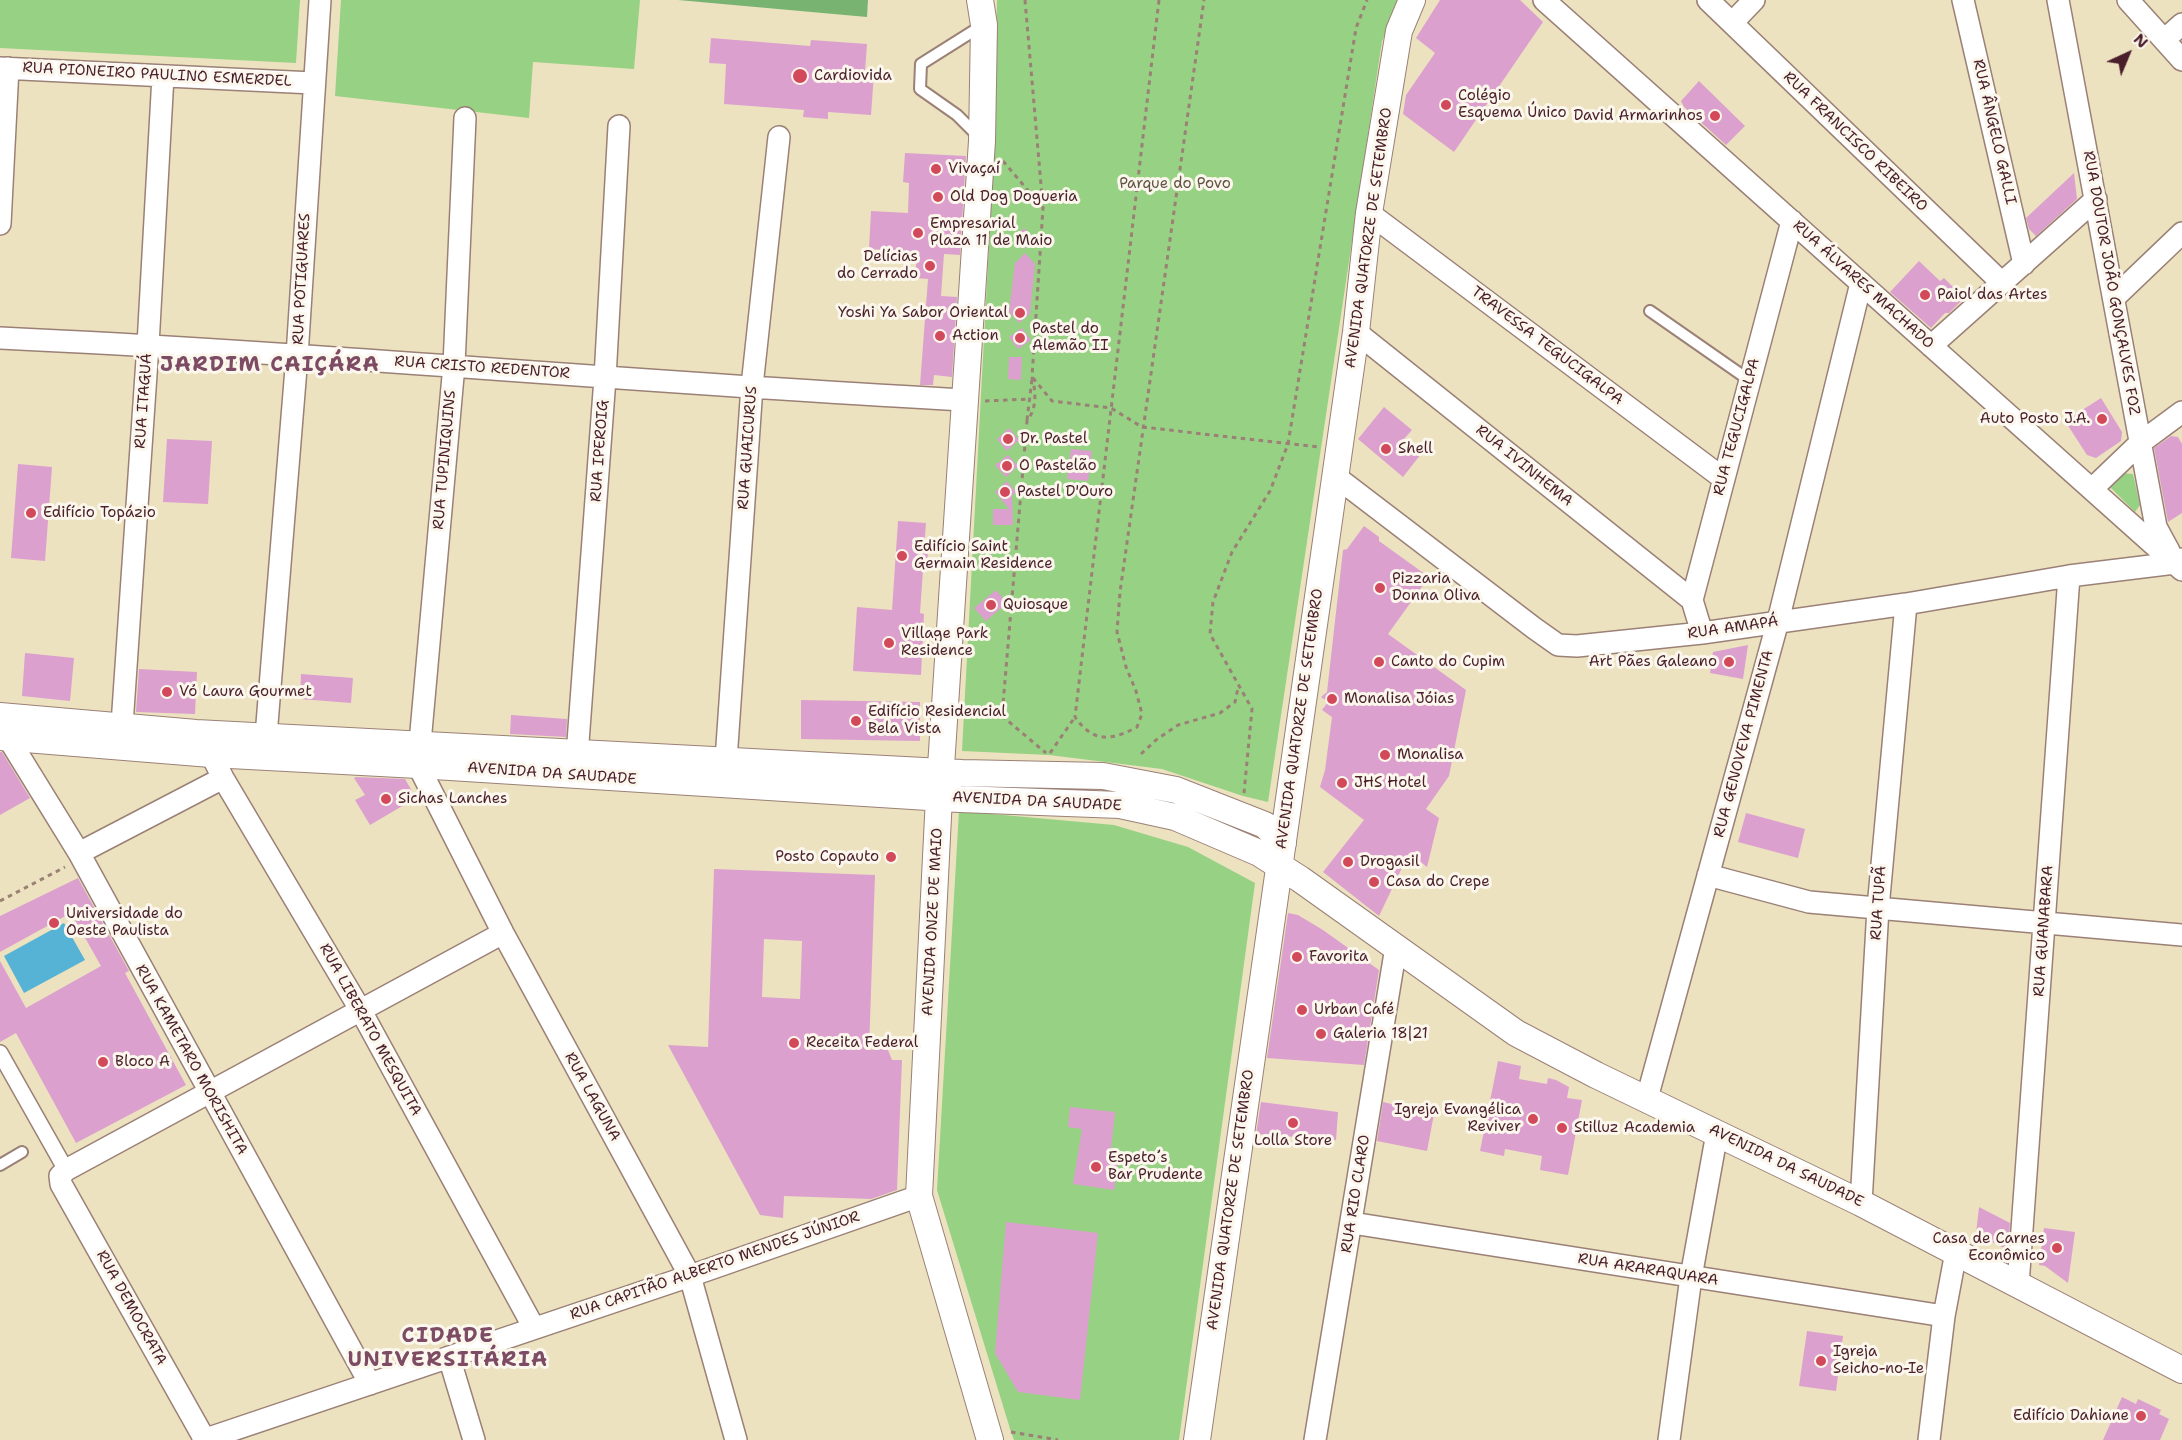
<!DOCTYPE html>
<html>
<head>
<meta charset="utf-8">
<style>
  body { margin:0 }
  #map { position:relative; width:2182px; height:1440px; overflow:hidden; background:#ece2c0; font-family:"Shantell Sans",sans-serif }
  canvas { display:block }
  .north { position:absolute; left:2098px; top:24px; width:60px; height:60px; -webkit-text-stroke:4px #fbf7ec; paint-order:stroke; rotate:44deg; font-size:16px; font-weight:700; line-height:24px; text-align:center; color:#4a1f2b }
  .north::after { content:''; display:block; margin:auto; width:21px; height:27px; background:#4a1f2b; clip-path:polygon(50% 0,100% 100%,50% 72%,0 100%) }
</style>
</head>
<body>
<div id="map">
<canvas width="2182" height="1440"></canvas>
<div class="north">N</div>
</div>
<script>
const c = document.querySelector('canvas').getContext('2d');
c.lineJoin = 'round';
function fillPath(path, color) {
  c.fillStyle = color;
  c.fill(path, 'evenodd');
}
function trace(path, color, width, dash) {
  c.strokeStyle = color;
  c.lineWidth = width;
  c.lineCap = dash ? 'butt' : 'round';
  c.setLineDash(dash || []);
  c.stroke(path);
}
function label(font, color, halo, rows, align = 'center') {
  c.font = font + ' "Shantell Sans",sans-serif';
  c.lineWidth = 6;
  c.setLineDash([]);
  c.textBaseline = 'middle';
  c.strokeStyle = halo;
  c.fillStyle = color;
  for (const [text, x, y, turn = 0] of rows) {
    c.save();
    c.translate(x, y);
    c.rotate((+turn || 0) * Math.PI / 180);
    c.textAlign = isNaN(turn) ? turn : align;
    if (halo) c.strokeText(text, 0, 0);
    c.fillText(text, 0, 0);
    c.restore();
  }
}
fillPath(new Path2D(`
  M 0,0 L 300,0 L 296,63 L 0,48 Z
  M 341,0 L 640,0 L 634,69 L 533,62 L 529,118 L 335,96 Z
  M 997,0 L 1399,0 L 1382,41 L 1268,802 L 1243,796 L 1162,769 L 1049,755 L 962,751 L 994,151 Z
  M 2122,473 L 2133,474 L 2140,505 L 2135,512 L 2107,484 Z
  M 959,811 L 1114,825 L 1188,847 L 1255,883 L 1179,1440 L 1014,1440 L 1011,1432 L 937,1190 Z`), '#96d184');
fillPath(new Path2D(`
  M 678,0 L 868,0 L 867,17 Z`), '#78b372');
fillPath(new Path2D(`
  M 64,923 L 85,960 L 24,993 L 4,956 Z`), '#57b3d5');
fillPath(new Path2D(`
  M 1440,0 L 1520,0 L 1543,22 L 1454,152 L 1403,114 L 1406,95 L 1435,53 L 1416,38 Z
  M 711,38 L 810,46 L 811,40 L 867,44 L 865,72 L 874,73 L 871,115 L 828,112 L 828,119 L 803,117 L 804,110 L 724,104 L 726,64 L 709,63 Z
  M 1699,81 L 1745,126 L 1726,145 L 1684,107 L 1681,101 Z
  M 905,153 L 966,156 L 960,255 L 944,254 L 941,296 L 957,297 L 952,377 L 934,375 L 933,385 L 920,385 L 928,279 L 915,278 L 917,252 L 869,249 L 871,211 L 908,213 L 909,183 L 903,182 Z
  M 2074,173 L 2077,199 L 2036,236 L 2029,229 L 2026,218 Z
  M 1024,228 L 1034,239 L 1024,249 L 1014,238 Z
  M 1025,253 L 1035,264 L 1030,314 L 1019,323 L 1009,312 L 1015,263 Z
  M 1919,261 L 1940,281 L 1944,278 L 1964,298 L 1949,313 L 1945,313 L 1931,328 L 1890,292 Z
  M 1022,328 L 1031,340 L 1018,349 L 1009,337 Z
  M 1009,357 L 1022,357 L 1021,380 L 1008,379 Z
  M 2101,398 L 2122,432 L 2121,441 L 2096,458 L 2087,455 L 2065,421 Z
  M 1384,407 L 1412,430 L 1403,440 L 1421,454 L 1403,477 L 1358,439 Z
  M 1009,428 L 1019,440 L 1007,451 L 997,439 Z
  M 2171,436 L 2178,437 L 2182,444 L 2182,513 L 2168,522 L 2154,448 Z
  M 167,439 L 212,441 L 208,504 L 163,502 Z
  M 1071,449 L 1092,451 L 1088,481 L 1067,479 Z
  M 1008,455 L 1018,466 L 1006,477 L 995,465 Z
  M 18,464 L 52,467 L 45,561 L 11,558 Z
  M 1007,481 L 1016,492 L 1012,496 L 1013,525 L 993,525 L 993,509 L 1009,509 L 995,492 Z
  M 898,521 L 926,523 L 924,549 L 928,549 L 927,570 L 923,570 L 920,613 L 924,614 L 921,675 L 853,671 L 857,607 L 892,610 Z
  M 1364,526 L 1379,537 L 1379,541 L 1429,577 L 1388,634 L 1466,690 L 1449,776 L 1426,809 L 1439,818 L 1427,867 L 1409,853 L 1379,916 L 1323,872 L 1364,820 L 1320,787 L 1325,770 L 1332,717 L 1322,710 L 1328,702 L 1321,697 L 1327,692 L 1343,550 L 1347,549 Z
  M 996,590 L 1007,603 L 986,621 L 974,608 Z
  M 1748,645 L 1743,679 L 1710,673 L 1713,652 Z
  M 25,653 L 74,658 L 70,701 L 22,696 Z
  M 139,669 L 197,672 L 195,714 L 136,712 Z
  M 301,674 L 353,678 L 351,703 L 300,699 Z
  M 801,700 L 920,702 L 920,741 L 801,739 Z
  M 511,715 L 567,719 L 566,737 L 510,734 Z
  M 0,752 L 2,752 L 30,798 L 0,815 Z
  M 356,777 L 405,779 L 416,798 L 370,825 L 355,800 L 365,795 L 354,778 Z
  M 1746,813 L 1805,829 L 1798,858 L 1738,842 Z
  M 714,869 L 875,875 L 869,1050 L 883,1048 L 888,1050 L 892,1060 L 902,1060 L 897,1190 L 871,1199 L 784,1196 L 783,1218 L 760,1215 L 668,1045 L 708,1047 ZM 764,939 L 802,941 L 800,999 L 762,997 Z
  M 78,878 L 129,971 L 125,973 L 186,1085 L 76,1143 L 16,1033 L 0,1042 L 0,961 L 26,1008 L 101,966 L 71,913 L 0,952 L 0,916 Z
  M 1288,913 L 1298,915 L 1323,930 L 1379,970 L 1364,1065 L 1267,1058 Z
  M 1498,1061 L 1521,1066 L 1519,1079 L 1547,1084 L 1548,1078 L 1556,1080 L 1569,1087 L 1567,1098 L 1582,1100 L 1568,1175 L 1540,1170 L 1542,1156 L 1505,1149 L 1504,1156 L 1480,1151 Z
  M 1261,1102 L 1338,1112 L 1336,1140 L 1256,1134 Z
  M 1383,1102 L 1434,1114 L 1427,1151 L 1377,1141 Z
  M 1070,1107 L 1115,1112 L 1111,1149 L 1120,1151 L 1114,1190 L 1073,1184 L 1082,1129 L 1068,1127 Z
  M 1979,1207 L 2010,1223 L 2008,1250 L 1976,1234 Z
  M 1006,1222 L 1098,1233 L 1080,1400 L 1018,1392 L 995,1353 Z
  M 2044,1228 L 2075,1232 L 2068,1283 L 2045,1266 L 2039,1265 Z
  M 1807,1331 L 1843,1336 L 1836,1391 L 1799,1386 Z
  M 2122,1397 L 2136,1404 L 2138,1399 L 2161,1410 L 2159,1414 L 2169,1419 L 2160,1440 L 2103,1440 Z`), '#dca0ce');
const service = new Path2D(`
  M 978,136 L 957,115 L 920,89 L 921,64 L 983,25
  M 1650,311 L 1749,380
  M 0,1165 L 22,1152`);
const pedestrian = new Path2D(`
  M 0,1053 L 66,1170`);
const minor = new Path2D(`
  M 1544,0 L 2182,570
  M 1708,0 L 2002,283
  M 1963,0 L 2024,264
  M 2058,0 L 2156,527 L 2169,551
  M 2128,0 L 2182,60
  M 1732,23 L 1754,0
  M 2164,40 L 2182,24
  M 0,68 L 313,83
  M 465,118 L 454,365 L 418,765 L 503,933 L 690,1276 L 736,1440
  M 1369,213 L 1724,479
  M 0,224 L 8,68
  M 2114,298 L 2182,233
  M 1356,332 L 1692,600
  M 0,338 C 322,353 643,383 965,400
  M 1931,346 L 2096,199
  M 1335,476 L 1534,628 L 1558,645 L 1577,646 L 1702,633 L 1906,604 L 2069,576 L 2175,563 L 2182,559
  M 2092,489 L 2140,443 L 2182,412
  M 1702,633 L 1692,600 L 1792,221
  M 122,725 L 148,345 L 163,76
  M 2,728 L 79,853 L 370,1384
  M 266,736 L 297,356 L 320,0
  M 210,740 L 211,754 L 223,778 L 361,1011 L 534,1328
  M 726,760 L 752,386 L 779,137
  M 576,769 L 605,378 L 619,126
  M 79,853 L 223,778
  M 1708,875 L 1809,902 L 2182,935
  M 1647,1098 L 1778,621 L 1861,283
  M 1861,1203 L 1878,908 L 1906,604
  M 1352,1223 L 1944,1316
  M 2018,1285 L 2069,576
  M 449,1357 L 474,1440
  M 203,1440 L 690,1276 L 919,1196
  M 205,1440 L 61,1184 L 60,1176 L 66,1170 L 503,933
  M 1315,1440 L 1396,947
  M 1669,1440 L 1691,1277 L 1717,1133
  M 1929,1440 L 1944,1316 L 1956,1252`);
const tertiary = new Path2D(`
  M 980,0 L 984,25 L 982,141 L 939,797 L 919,1196 L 990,1440
  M 0,716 L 196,733 L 962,773 L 1103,776 L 1176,790 L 1265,825 L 1283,843
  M 0,737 L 211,754 L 418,765 L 960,799 L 1120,805 L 1175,817 L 1259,853 L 1300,879 L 1516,1033 L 1596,1075 L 1861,1203 L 2182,1370
  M 1197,1440 L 1356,332 L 1369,213 L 1399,31 L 1412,0`);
trace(service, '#9b8076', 14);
trace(pedestrian, '#9b8076', 18);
trace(minor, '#9b8076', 24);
trace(tertiary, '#9b8076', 28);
trace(new Path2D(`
  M 1025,0 L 1043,208 L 1032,377 C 1036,392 1037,408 1027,421 L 1002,716 L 1046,753
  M 1159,0 L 1075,717 C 1093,743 1111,741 1137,727 L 1142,714 L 1136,691 L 1126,667 L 1117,632 L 1120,592 L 1204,0
  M 1003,161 L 1042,207
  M 1033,378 L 1052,401 L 1111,408 L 1142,427 L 1318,447
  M 985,401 L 1030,399
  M 1027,420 L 1032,379
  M 1050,753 L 1075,717
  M 1141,754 L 1156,740 L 1178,725 L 1220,713 L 1235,702 L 1238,688
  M 1244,793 L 1252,709 L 1210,634 L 1213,602 L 1232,552 L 1270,491 L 1288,444 L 1356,28 L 1367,0
  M 0,901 L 65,867
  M 1011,1432 L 1058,1440`), '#9b8076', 3, [4.5, 4.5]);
trace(service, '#fff', 10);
trace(pedestrian, '#fff', 15);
trace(minor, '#fff', 21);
trace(tertiary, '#fff', 26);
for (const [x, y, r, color] of [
  [800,76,8,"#d1495b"],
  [1446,105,6,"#d1495b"],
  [1715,116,6,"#d1495b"],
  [936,169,6,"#d1495b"],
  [938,197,6,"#d1495b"],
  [918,233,6,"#d1495b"],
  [930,266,6,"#d1495b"],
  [1925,295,6,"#d1495b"],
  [1020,313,6,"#d1495b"],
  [940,336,6,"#d1495b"],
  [1020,338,6,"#d1495b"],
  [2102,419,6,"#d1495b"],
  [1008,439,6,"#d1495b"],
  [1386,449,6,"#d1495b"],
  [1007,466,6,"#d1495b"],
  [1005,492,6,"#d1495b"],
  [31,513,6,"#d1495b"],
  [902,556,6,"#d1495b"],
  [1380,588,6,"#d1495b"],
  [991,605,6,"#d1495b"],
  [889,643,6,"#d1495b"],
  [1379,662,6,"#d1495b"],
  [1729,662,6,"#d1495b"],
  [167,692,6,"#d1495b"],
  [1332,699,6,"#d1495b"],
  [856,721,6,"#d1495b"],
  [1385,755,6,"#d1495b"],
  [1342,783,6,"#d1495b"],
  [386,799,6,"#d1495b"],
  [891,857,6,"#d1495b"],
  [1348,862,6,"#d1495b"],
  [1374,882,6,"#d1495b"],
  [54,923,6,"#d1495b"],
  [1297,957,6,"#d1495b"],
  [1302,1010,6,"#d1495b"],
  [1321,1034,6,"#d1495b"],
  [794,1043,6,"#d1495b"],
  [103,1062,6,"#d1495b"],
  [1533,1119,6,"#d1495b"],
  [1293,1123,6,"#d1495b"],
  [1562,1128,6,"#d1495b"],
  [1096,1167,6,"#d1495b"],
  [2057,1248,6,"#d1495b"],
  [1821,1361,6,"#d1495b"],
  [2141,1416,6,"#d1495b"]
]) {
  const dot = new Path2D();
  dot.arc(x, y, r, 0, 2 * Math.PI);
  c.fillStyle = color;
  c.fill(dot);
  trace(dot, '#fbf7ec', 2);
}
label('15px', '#4a1f2b', '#fbf7ec', [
  ["RUA PIONEIRO PAULINO ESMERDEL",157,75,3],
  ["RUA ÂNGELO GALLI",1994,132,77],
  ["RUA FRANCISCO RIBEIRO",1855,142,44],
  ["AVENIDA QUATORZE DE SETEMBRO",1369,238,-82],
  ["RUA POTIGUARES",302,279,-87],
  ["RUA DOUTOR JOÃO GONÇALVES FOZ",2111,283,80],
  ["RUA ÁLVARES MACHADO",1863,285,42],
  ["TRAVESSA TEGUCIGALPA",1547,346,37],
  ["RUA CRISTO REDENTOR",482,368,4],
  ["RUA ITAGUÁ",144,401,-86],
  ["RUA TEGUCIGALPA",1737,427,-75],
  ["RUA GUAICURUS",748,448,-86],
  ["RUA IPEROIG",600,451,-86],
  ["RUA TUPINIQUINS",445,460,-85],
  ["RUA IVINHEMA",1524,466,39],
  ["RUA AMAPÁ",1733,628,-8],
  ["AVENIDA QUATORZE DE SETEMBRO",1300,719,-82],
  ["RUA GENOVEVA PIMENTA",1744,744,-75],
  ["AVENIDA DA SAUDADE",552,774,4],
  ["AVENIDA DA SAUDADE",1037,802,3],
  ["RUA TUPÃ",1879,903,-86],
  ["AVENIDA ONZE DE MAIO",933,922,-87],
  ["RUA GUANABARA",2044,931,-86],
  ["RUA LIBERATO MESQUITA",370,1030,61],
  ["RUA KAMETARO MORISHITA",191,1060,61],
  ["RUA LAGUNA",592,1097,61],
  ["AVENIDA DA SAUDADE",1786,1166,26],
  ["RUA RIO CLARO",1356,1194,-81],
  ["AVENIDA QUATORZE DE SETEMBRO",1231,1200,-82],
  ["RUA CAPITÃO ALBERTO MENDES JÚNIOR",715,1266,-19],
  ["RUA ARARAQUARA",1648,1270,9],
  ["RUA DEMOCRATA",131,1308,61]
]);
label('15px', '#4a1f2b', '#fbf7ec', [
  ["Cardiovida",814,76],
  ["Colégio",1458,96],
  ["Esquema Único",1458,113],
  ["David Armarinhos",1703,116,"right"],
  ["Vivaçaí",948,169],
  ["Old Dog Dogueria",950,197],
  ["Empresarial",930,224],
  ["Plaza 11 de Maio",930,241],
  ["Delícias",918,257,"right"],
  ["do Cerrado",918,274,"right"],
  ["Paiol das Artes",1937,295],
  ["Yoshi Ya Sabor Oriental",1008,313,"right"],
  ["Pastel do",1032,329],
  ["Alemão II",1032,346],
  ["Action",952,336],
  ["Auto Posto J.A.",2090,419,"right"],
  ["Dr. Pastel",1020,439],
  ["Shell",1398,449],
  ["O Pastelão",1019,466],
  ["Pastel D'Ouro",1017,492],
  ["Edifício Topázio",43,513],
  ["Edifício Saint",914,547],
  ["Germain Residence",914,564],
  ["Pizzaria",1392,579],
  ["Donna Oliva",1392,596],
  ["Quiosque",1003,605],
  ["Village Park",901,634],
  ["Residence",901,651],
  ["Canto do Cupim",1391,662],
  ["Art Pães Galeano",1717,662,"right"],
  ["Vó Laura Gourmet",179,692],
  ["Monalisa Jóias",1344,699],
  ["Edifício Residencial",868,712],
  ["Bela Vista",868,729],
  ["Monalisa",1397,755],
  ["JHS Hotel",1354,783],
  ["Sichas Lanches",398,799],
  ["Posto Copauto",879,857,"right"],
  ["Drogasil",1360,862],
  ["Casa do Crepe",1386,882],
  ["Universidade do",66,914],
  ["Oeste Paulista",66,931],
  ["Favorita",1309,957],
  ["Urban Café",1314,1010],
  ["Galeria 18|21",1333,1034],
  ["Receita Federal",806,1043],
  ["Bloco A",115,1062],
  ["Igreja Evangélica",1521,1110,"right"],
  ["Reviver",1521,1127,"right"],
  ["Stilluz Academia",1574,1128],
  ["Lolla Store",1293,1141,"center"],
  ["Espeto´s",1108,1158],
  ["Bar Prudente",1108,1175],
  ["Casa de Carnes",2045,1239,"right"],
  ["Econômico",2045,1256,"right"],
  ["Igreja",1833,1352],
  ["Seicho-no-Ie",1833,1369],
  ["Edifício Dahiane",2129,1416,"right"]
], 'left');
label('15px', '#615446', '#fbf7ec', [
  ["Parque do Povo",1175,184]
]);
c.letterSpacing = '1.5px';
label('bold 21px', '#7d4c64', '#fbf7ec', [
  ["JARDIM CAIÇÁRA",270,366],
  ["CIDADE",448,1337],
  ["UNIVERSITÁRIA",448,1361]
]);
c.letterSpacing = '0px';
</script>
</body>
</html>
